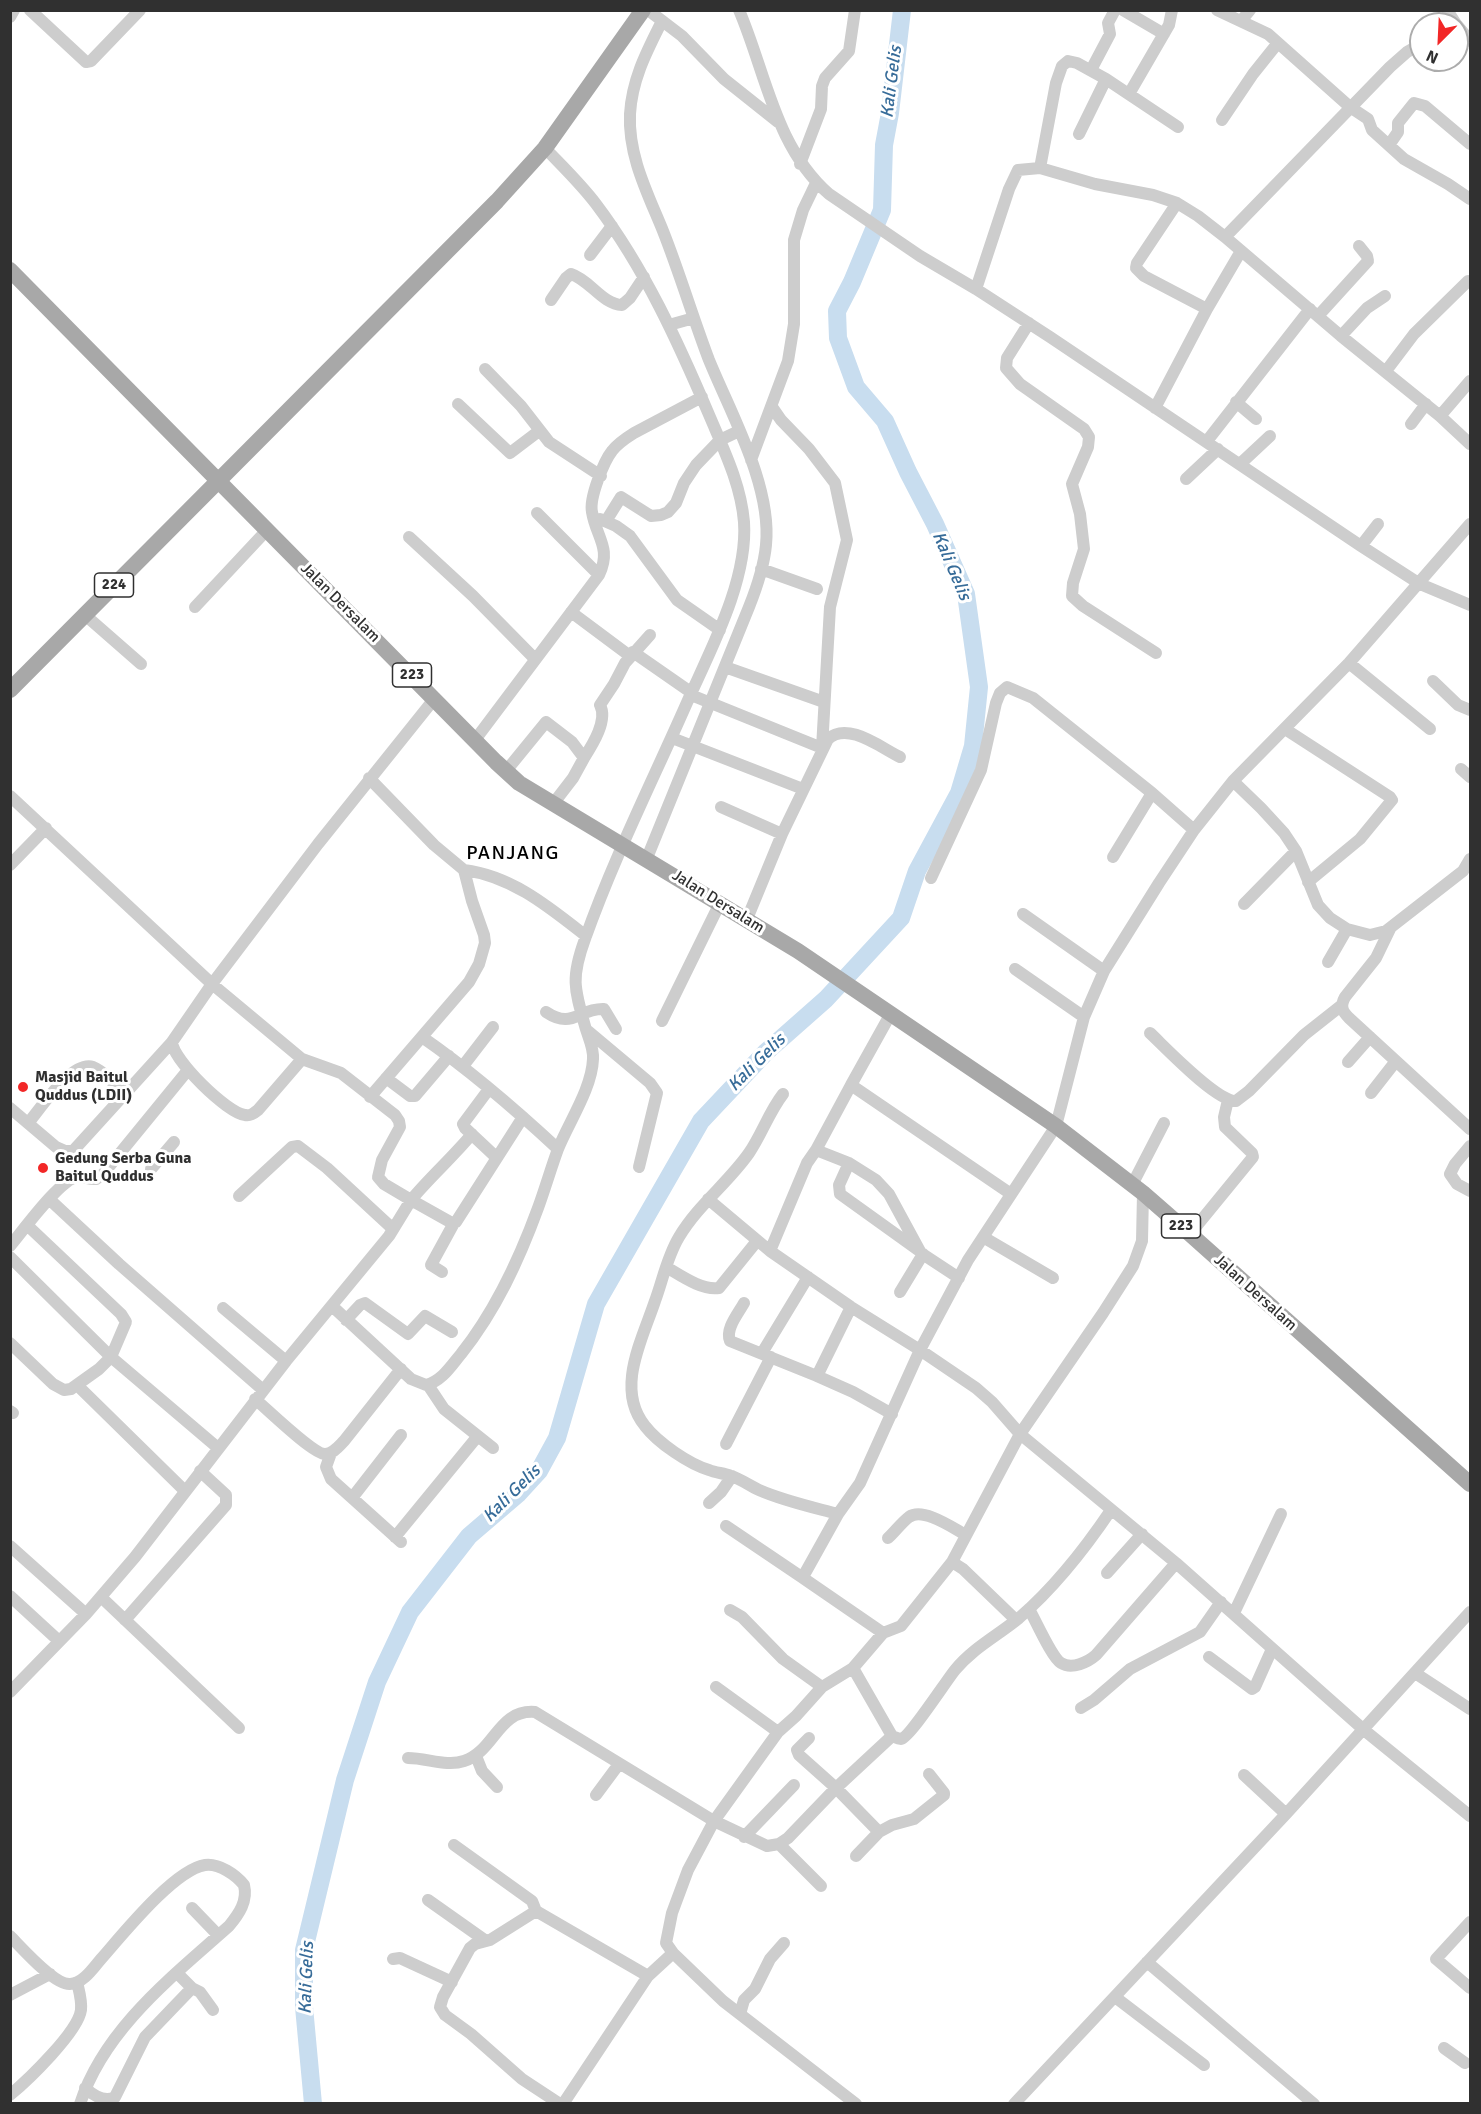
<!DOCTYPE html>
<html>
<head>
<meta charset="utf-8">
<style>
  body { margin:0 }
  #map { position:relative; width:1481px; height:2114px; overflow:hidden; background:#fff; font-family:Signika,sans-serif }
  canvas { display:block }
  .frame { position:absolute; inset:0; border:12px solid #303030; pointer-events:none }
  .north { position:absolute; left:1409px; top:12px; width:60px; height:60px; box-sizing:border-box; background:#fff; border:2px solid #acacac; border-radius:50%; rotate:204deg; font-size:16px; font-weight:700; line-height:24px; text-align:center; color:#303030 }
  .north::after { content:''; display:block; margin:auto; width:21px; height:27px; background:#f22727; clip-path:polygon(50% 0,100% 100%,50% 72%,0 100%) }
</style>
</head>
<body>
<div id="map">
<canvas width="1481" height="2114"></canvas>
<div class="frame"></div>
<div class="north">N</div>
</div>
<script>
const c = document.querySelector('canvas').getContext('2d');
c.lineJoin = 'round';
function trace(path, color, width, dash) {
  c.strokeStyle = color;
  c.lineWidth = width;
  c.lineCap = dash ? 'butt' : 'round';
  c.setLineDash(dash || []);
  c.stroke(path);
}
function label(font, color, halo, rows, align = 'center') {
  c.font = font + ' Signika,sans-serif';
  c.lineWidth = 6;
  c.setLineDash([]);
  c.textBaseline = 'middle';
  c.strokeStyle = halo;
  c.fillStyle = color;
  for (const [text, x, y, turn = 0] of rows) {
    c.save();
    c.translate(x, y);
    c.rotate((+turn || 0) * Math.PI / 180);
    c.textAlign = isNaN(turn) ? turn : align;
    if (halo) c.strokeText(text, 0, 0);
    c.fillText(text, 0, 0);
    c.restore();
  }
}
trace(new Path2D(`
  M 313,2104 L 304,2007 L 304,1950 L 345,1780 L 377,1682 L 410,1612 L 469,1536 L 518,1494 L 539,1471 L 557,1438 L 596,1304 L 701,1121 L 766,1052 L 826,999 L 901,918 L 917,871 L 959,793 L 973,746 L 979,687 L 966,594 L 935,524 L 908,472 L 885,421 L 856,387 L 838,338 L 837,311 L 852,282 L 882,210 L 884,145 L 890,113 L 902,10`), '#c8ddef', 18);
trace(new Path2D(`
  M 30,10 L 86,62 L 91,61 L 140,10
  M 648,10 L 682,36 L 724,79 L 778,122
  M 739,10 C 766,73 775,147 829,194 L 920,256 L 976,289 L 1050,337 L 1361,546 L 1420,584 L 1470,605
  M 1123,10 L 1164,34
  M 1217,10 L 1268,34 L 1350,107 L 1368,119 L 1372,130 L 1404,159 L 1448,184 L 1470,199
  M 1447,10 L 1456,24
  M 10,17 L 14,10
  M 1241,21 L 1250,10
  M 1457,25 L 1470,41
  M 1091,70 L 1110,34 L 1108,23 L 1115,10
  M 1129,94 L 1169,25 L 1172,10
  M 1222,120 L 1253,74 L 1277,44
  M 1079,134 L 1106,79 L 1178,127
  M 1389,145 L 1398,132 L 1398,123 L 1414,103 L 1425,106 L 1470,144
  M 800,164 L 821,109 L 822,86 L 825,78 L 849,51 L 855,10
  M 1040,168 L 1056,83 L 1062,66 L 1068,61 L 1077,63 L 1106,79
  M 1177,203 L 1137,263 L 1136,268 L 1144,276 L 1207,309
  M 1225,237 L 1390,67 L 1407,52 L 1421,44
  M 590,255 L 612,226
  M 976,289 L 1009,189 L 1018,170 L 1040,168 L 1095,184 L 1153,195 L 1177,203 L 1198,216 L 1225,237 L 1341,336 L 1440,416 L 1470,444
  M 551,300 L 566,278 L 571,274 C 590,280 602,304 622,305 L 630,298 L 644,277
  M 1318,316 L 1368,261 L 1367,256 L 1359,246
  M 1029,323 L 1007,358 L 1006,368 L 1020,384 L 1084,429 L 1089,437 L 1088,447 L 1072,484 L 1080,514 L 1084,549 L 1073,583 L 1072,596 L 1083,606 L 1156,653
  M 669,325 L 694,318
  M 1341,336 L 1367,308 L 1385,296
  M 485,369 L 521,406 L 549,442 L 601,476
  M 1386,371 L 1414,334 L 1468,281
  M 1236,402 L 1256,419
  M 458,404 L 510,453 L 539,431
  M 1155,408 L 1207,309 L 1241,251
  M 1440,416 L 1470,381
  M 1411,424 L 1426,404
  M 1207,441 L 1310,309
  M 751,460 L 788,361 L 794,324 L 794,240 L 803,210 L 816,183
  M 1240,464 L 1270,436
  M 1186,479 L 1218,449
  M 537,513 L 599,575
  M 600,519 L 616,526 L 630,536 L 677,600 L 720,630
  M 606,521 L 621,497 L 651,516 L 661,515 L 668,512 L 676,503 L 684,483 L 696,465 L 720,440 L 739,431
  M 409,537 L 473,596 L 535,659
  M 1361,546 L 1378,524
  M 761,569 L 817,589
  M 195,607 L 267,530
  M 571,612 L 630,656
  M 85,615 L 141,664
  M 633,652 L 692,693
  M 1349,663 L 1430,729
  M 725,667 L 824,702
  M 1433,681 L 1458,705 L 1470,710
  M 691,695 L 822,748 L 830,607 L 847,540 L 835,483 L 809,449 L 781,420 L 772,407
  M 1285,729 L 1390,797 L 1392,800 L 1360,839 L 1308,882
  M 672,738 L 803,789
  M 475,740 L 599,575 C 612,548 596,537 592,512 C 589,498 604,461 612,451 C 618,443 626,438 634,433 L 702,397
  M 584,758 C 593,744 608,720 600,705 L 614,684 L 625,663 L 650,635
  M 1461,769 L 1470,777
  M 506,771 L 546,722 L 572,742 L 584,758 L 573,778 L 553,804
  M 369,778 L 434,845 L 464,870 L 472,901 L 484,935 L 485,943 L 479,964 L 469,982 L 370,1097
  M 1233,781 L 1261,808 L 1284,833 L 1296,851 L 1318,905 L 1330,918 L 1347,929 L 1370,935 L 1386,931 L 1463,871 L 1470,859
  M 10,796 L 212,984 L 302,1059 L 341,1073 L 395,1115 L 399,1121 L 400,1127 L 382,1160 L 378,1177 L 384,1184 L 411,1200 L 389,1236 L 286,1361 L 135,1557 L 86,1614 L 10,1692
  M 721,807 L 782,834
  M 1113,857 L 1152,793
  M 647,858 L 749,607 C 757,587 764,566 766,545 C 772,486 731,414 709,360 C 693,318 680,274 663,231 C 648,194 628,156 630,114 C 632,79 647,51 662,21
  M 10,865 L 46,828
  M 464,870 C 512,876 549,907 586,936
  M 931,878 L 981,770 L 996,703 L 1000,693 L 1007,687 L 1033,698 L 1152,793 L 1194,830
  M 1244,904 L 1296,851
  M 1023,914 L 1104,971
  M 747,919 L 782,834 L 828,739 C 848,721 881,748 900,757
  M 1391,927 L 1376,958 L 1345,997 C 1340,1006 1342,1011 1349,1018 L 1470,1129
  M 1328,962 L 1347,929
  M 1015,969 L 1084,1017
  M 546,1012 C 573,1030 578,1008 604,1009 L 616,1029
  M 890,1015 L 851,1085 L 1011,1194
  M 662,1021 L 720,903
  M 588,1031 L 650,1083 L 657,1093 L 639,1167
  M 1150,1033 C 1166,1048 1216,1101 1236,1101 L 1249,1091 L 1304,1035 L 1342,1005
  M 422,1037 C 471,1071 515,1109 558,1149
  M 302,1059 L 258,1110 C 253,1114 250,1116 245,1115 C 227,1113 173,1060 172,1042 L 212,984 L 318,844 L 435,698
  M 1348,1062 L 1370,1037
  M 463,1066 L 493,1027
  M 386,1078 L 410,1096 L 415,1096 L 449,1056
  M 851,1085 L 816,1150 L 849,1163 L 876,1180 L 889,1194 L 921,1253 L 959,1278
  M 489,1089 L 463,1124 L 465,1128 L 497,1158
  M 1371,1093 L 1396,1061
  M 783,1094 C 769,1112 762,1134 749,1153 C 728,1183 698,1205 679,1237 C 667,1257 663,1279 655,1301 C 642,1340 615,1389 645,1426 C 658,1443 689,1464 709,1470 C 716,1473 724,1473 731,1476 C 741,1479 750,1486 759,1490 C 784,1501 812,1507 838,1514
  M 10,1108 L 56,1147 L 65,1151 L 73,1151 L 172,1042
  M 29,1122 C 41,1108 72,1060 93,1067 C 105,1072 116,1086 125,1095
  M 472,1134 C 452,1158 430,1177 411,1200 L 452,1223 L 456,1222 L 523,1117
  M 1470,1146 L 1455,1164 L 1450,1174 L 1457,1184 L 1470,1191
  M 849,1163 L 839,1185 L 840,1194 L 918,1250
  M 151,1169 L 174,1142
  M 1132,1185 L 1164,1123
  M 239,1196 L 292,1147 L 298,1146 L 327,1168 L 393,1229
  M 49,1199 L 119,1264 L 263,1390
  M 708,1199 L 770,1251 L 851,1307 L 920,1350 L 976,1388 L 992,1402 L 1020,1434 L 1176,1563 L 1364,1730 L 1470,1816
  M 1190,1234 L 1253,1157 L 1252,1153 L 1225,1127 L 1224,1117 L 1228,1100
  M 983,1237 L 1053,1278
  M 10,1246 C 22,1232 60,1179 77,1177 C 83,1176 89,1180 96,1179 L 103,1174 L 188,1070
  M 770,1251 L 807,1163 L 816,1150
  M 10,1257 L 111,1357 L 218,1448
  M 666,1267 C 680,1275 702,1291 719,1288 L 757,1241
  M 442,1272 L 431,1265 L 454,1223
  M 900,1292 L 923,1254
  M 744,1303 C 738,1314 725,1329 730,1341 L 817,1376 L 853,1392 L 892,1414
  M 332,1306 L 411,1379 L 426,1385 C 442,1381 451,1366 461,1354 C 496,1310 519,1260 538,1208 C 545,1189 551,1168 558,1149 C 569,1122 592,1088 593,1059 C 594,1048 588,1037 585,1026 C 574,988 571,977 585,939 C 614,857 654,778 689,698 C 712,647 748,579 744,522 C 741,485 724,450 710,417 C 678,342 645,269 596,204 C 581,184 562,166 545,148
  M 223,1308 L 286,1361
  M 346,1320 L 360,1305 L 365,1303 L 408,1334 L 425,1316 L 452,1332
  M 10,1343 L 53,1384 L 64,1390 L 71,1389 L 99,1369 L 111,1357 L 126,1322 L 121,1314 L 28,1226
  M 762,1353 L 808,1277
  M 817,1376 L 851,1307
  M 428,1385 L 444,1409 L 493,1448
  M 78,1386 L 185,1491
  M 255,1399 C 267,1409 313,1454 325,1454 C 333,1454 339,1446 344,1441 L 401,1369
  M 10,1411 L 13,1413
  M 726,1444 L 771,1357
  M 331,1453 L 326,1467 L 331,1479 L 401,1542
  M 352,1498 L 401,1435
  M 709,1503 L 721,1492 L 732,1476
  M 726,1526 L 803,1578
  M 395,1537 L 477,1437
  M 888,1538 C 895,1532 901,1523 909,1517 C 923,1507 953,1528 966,1535
  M 10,1546 L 86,1614
  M 952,1562 L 963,1569 L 1016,1620
  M 1107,1573 L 1142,1534
  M 10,1596 L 59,1641
  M 101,1597 L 239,1728
  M 1029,1609 C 1035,1619 1052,1658 1061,1663 C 1072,1670 1088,1662 1096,1655 L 1176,1563
  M 730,1610 L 742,1617 L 783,1659 L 822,1687
  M 1234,1613 L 1281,1514
  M 125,1620 L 226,1505 L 226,1495 L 200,1471
  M 883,1633 L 803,1578 L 804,1575 L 838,1514 L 860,1483 L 920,1350 L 968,1260 L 1056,1126 L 1084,1017 L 1104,971 L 1159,883 L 1194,830 L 1233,781 L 1349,663 L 1470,524
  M 1209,1657 L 1252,1689 L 1255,1687 L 1272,1649
  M 853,1668 L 892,1736 C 895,1737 897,1739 901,1739 C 910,1737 946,1681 955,1670 C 973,1648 997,1636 1019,1618 C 1055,1587 1084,1550 1111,1510
  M 1415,1673 L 1470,1709
  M 716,1687 L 778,1732
  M 1081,1708 L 1094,1700 L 1130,1669 L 1200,1632 L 1221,1602
  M 809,1738 L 797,1750 L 799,1755 L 836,1788 L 879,1832
  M 476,1756 L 482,1771 L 497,1787
  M 408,1758 C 427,1758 447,1767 464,1761 C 495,1751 498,1709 535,1712 L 714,1821 L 767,1846 L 779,1844 L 788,1838 L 836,1788 L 892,1736
  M 1244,1775 L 1286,1814
  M 596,1795 L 619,1764
  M 744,1837 L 794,1785
  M 779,1844 L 821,1886
  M 454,1845 L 532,1901 L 536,1911 L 490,1940 L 475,1944 L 470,1948 L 443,1997 L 440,2007 L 445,2015 L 471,2034 L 522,2079 L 560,2104
  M 856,1856 L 879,1832 L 892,1825 L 914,1819 L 944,1795 L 944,1793 L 929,1774
  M 428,1900 L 486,1941
  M 192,1908 L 218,1935
  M 536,1911 L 648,1976
  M 1470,1922 L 1436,1959 L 1470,1988
  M 10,1936 C 22,1948 54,1985 70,1984 C 83,1984 94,1967 101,1959 C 123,1934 174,1870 205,1865 C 219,1863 236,1875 244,1885 C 248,1901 239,1914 229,1926 C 173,1976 104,2029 80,2104
  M 393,1959 L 400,1958 L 452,1982
  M 1147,1962 L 1314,2104
  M 192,1988 L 200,1992 L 213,2010
  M 10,1995 L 50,1974
  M 1115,1997 L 1204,2065
  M 740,2014 L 744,2000 L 755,1989 L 770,1959 L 784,1943
  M 1444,2048 L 1465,2063
  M 85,2088 C 93,2095 105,2103 115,2097 L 145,2037 L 192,1988 L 177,1973
  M 10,2095 C 28,2080 78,2032 81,2010 C 82,2000 79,1991 77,1982
  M 563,2104 L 648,1976 L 673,1953
  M 856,2104 L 723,2001 L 673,1953 L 666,1943 L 672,1913 L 688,1870 L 714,1821 L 778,1732 L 796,1716 L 822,1687 L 853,1668 L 883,1633 L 901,1626 L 952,1562 L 1020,1434 L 1103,1313 L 1133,1266 L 1142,1241 L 1143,1193
  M 1014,2104 L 1286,1814 L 1470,1612`), '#cdcdcd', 12);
trace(new Path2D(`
  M 10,270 L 496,762 L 519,783 L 798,951 L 1056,1126 L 1143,1193 L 1190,1234 L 1470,1484
  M 10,690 L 497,201 L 545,148 L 643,10`), '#a8a8a8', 16);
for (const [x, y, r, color] of [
  [23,1087,6,"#f22727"],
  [43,1168,6,"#f22727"]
]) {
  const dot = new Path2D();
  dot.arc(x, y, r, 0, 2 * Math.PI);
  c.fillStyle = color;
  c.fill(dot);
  trace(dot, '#fff', 2);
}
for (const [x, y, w] of [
  [114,585,39],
  [412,675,39],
  [1181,1226,39]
]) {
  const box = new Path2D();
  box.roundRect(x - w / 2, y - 12, w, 24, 4.5);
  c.fillStyle = '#fff';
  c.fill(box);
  trace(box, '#303030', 1.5);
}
label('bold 15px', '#303030', null, [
  ["224",114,585],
  ["223",412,675],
  ["223",1181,1226]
]);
label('16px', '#303030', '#fff', [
  ["Jalan Dersalam",340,603,45],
  ["Jalan Dersalam",718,902,32],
  ["Jalan Dersalam",1255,1293,42]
]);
label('bold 16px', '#303030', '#fff', [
  ["Masjid Baitul",35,1078],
  ["Quddus (LDII)",35,1096],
  ["Gedung Serba Guna",55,1159],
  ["Baitul Quddus",55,1177]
], 'left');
label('italic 18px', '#376c99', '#fff', [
  ["Kali Gelis",892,82,-83],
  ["Kali Gelis",951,566,67],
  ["Kali Gelis",757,1063,-45],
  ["Kali Gelis",512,1494,-45],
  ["Kali Gelis",307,1978,-88]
]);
c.letterSpacing = '1.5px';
label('20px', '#000', '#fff', [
  ["PANJANG",513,854]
]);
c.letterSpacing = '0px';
</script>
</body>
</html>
